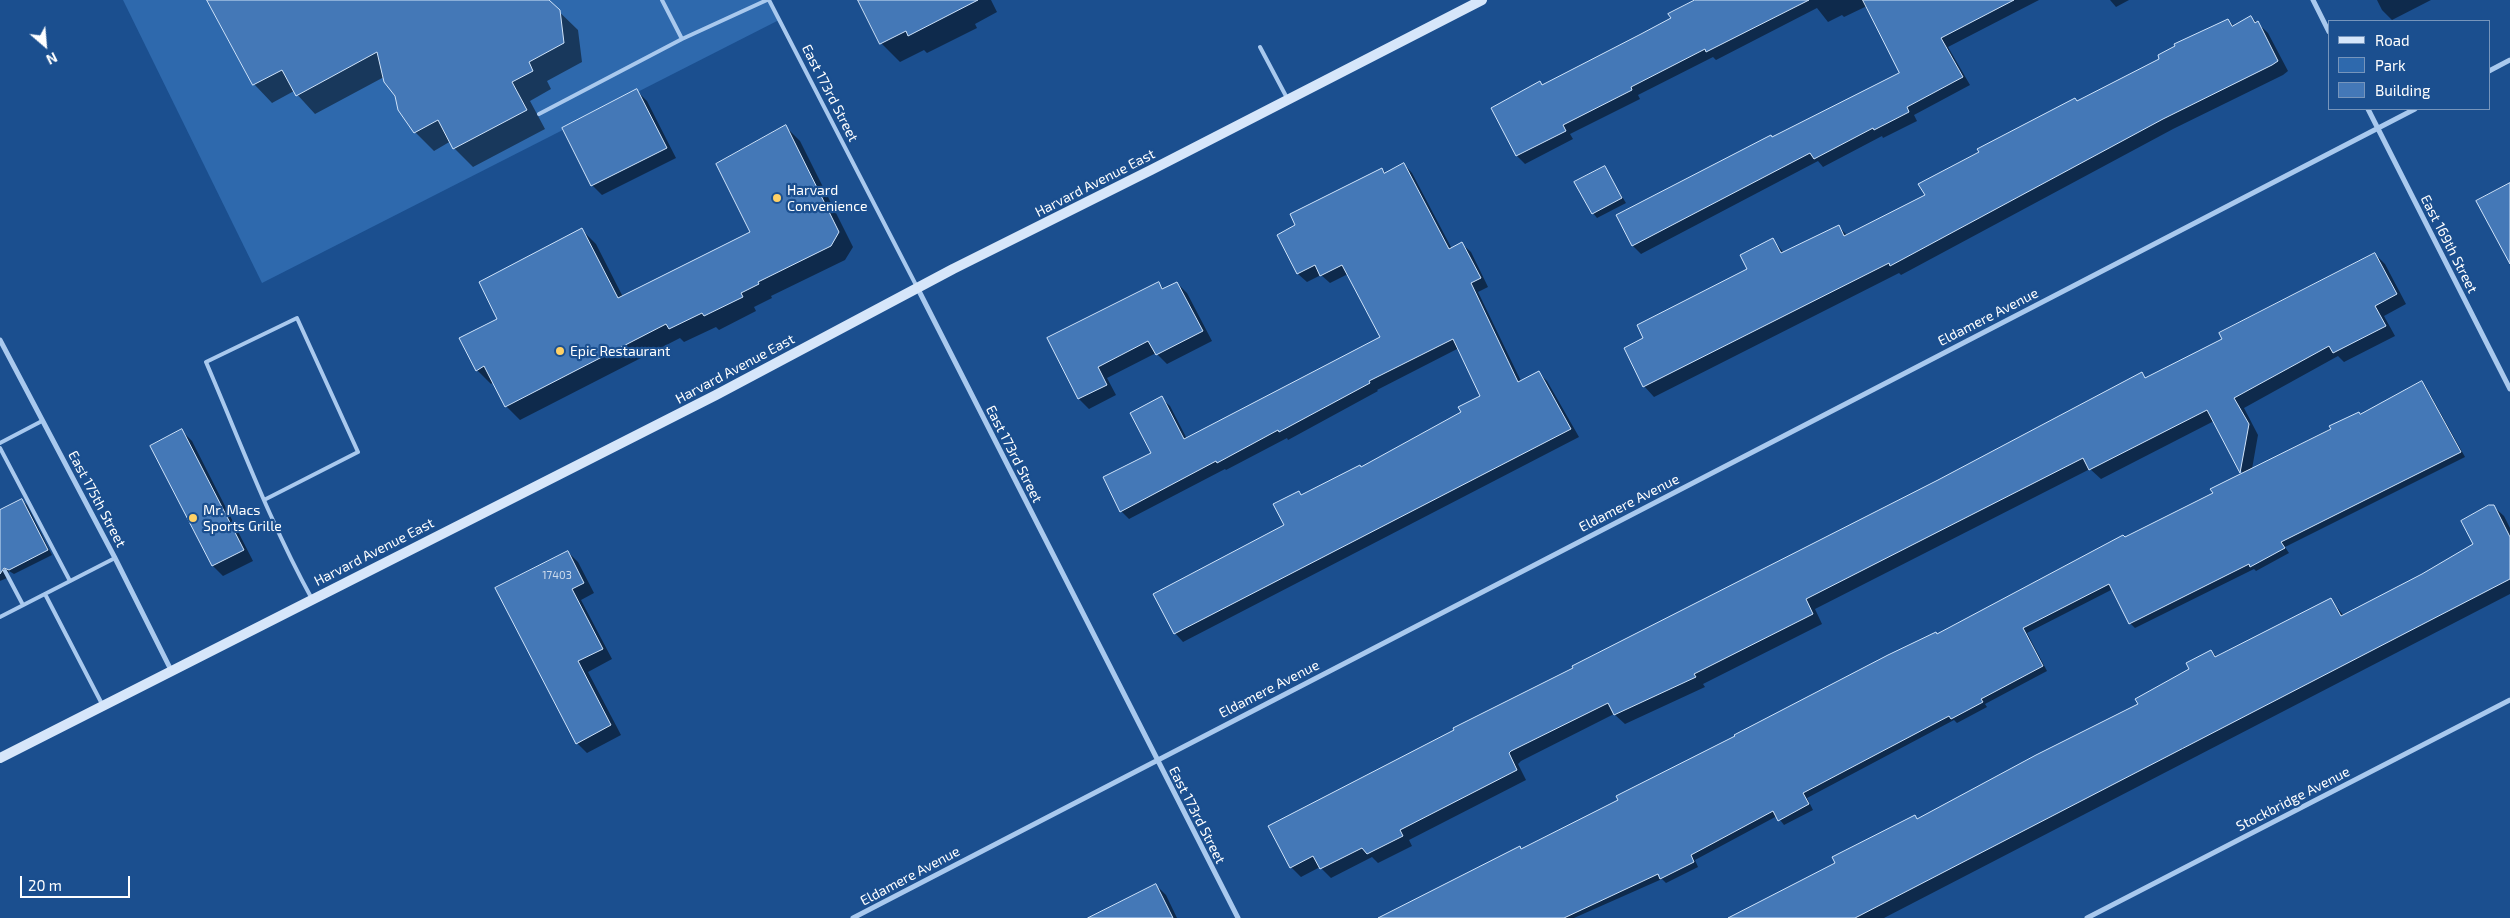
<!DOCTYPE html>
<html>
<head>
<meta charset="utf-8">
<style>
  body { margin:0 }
  #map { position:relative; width:2510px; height:918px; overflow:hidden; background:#1b4f8f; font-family:"Exo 2",sans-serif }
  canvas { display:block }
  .legend { position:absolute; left:2328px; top:20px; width:162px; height:90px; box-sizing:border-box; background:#1b4f8f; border:1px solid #7695bc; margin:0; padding:6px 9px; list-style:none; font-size:15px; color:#fff }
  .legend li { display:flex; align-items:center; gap:10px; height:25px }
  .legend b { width:25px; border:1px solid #7695bc }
  .north { position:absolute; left:20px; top:20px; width:50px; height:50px; -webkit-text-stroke:4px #1b4f8f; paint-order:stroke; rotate:153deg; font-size:14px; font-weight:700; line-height:20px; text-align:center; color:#fff }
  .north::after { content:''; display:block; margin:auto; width:18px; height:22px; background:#fff; clip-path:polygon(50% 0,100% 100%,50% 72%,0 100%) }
  .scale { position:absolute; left:20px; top:876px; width:110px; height:22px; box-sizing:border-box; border:2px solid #fff; border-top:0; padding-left:6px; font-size:15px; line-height:18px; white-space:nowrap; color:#fff; -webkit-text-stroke:4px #1b4f8f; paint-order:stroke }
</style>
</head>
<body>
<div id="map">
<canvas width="2510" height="918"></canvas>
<ul class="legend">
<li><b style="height:6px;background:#d6e6fa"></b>Road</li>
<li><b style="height:14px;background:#2e69ad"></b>Park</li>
<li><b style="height:14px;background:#4478b7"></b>Building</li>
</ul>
<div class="north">N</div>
<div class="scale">20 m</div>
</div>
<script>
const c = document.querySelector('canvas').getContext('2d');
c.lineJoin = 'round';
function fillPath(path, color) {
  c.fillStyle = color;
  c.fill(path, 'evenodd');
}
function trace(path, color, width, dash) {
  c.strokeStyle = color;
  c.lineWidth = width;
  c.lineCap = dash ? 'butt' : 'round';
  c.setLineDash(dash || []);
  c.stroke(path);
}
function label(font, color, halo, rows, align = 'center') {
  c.font = font + ' "Exo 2",sans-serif';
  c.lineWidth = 4.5;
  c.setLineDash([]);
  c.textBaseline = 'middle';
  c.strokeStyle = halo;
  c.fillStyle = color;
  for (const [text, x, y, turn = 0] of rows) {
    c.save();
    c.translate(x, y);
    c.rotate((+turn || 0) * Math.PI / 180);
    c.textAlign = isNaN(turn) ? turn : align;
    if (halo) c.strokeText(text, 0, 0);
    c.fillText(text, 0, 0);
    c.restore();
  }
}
fillPath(new Path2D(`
  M 123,0 L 769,0 L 779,20 L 262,283 Z`), '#2e69ad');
fillPath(new Path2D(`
  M 209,0 L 547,0 L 578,30 L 582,62 L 547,81 L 551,89 L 530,101 L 545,129 L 473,167 L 454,148 L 451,141 L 434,151 L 415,132 L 384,77 L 315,114 L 294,91 L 272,103 L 254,84 Z
  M 859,0 L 991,0 L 997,12 L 975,24 L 977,28 L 927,53 L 924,50 L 900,62 L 881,43 Z
  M 1710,0 L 2039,0 L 1948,47 L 1970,85 L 1914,115 L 1917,121 L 1883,138 L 1882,136 L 1823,167 L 1818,161 L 1641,254 L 1633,246 L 1772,138 L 1901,74 L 1867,6 L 1844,17 L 1842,15 L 1828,22 L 1817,8 L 1716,60 L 1713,57 L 1638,95 L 1640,99 L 1570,134 L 1573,139 L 1525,164 L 1517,156 L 1540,83 L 1543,86 Z
  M 2110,0 L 2129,0 L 2116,7 Z
  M 2377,0 L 2431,0 L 2392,20 L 2382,10 Z
  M 2251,17 L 2268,33 L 2288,71 L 2283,75 L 2173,129 L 1901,275 L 1899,273 L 1654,397 L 1644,386 L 1626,348 L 1645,339 L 1749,269 L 1773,240 L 1784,253 L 1838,226 L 1848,236 L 1926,196 L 1920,184 L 2075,99 L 2077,102 L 2161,59 L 2228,20 L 2234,26 Z
  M 637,91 L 647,101 L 676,158 L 602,195 L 592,185 Z
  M 786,127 L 800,141 L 853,247 L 845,260 L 771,296 L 772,298 L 754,307 L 756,311 L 719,330 L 716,327 L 684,342 L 680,338 L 520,420 L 506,406 L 494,382 L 491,384 L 477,370 L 499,319 L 582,230 L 596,244 L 623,297 L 752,232 Z
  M 1404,164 L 1412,173 L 1452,249 L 1462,244 L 1471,252 L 1488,287 L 1478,292 L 1521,381 L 1538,372 L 1547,381 L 1579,437 L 1183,642 L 1175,633 L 1286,525 L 1299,492 L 1302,496 L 1362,469 L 1462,413 L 1481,397 L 1459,348 L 1377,390 L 1378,391 L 1288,440 L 1287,438 L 1226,470 L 1225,469 L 1129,519 L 1121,511 L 1153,454 L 1161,398 L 1170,406 L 1187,439 L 1382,337 L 1348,274 L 1330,283 L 1321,275 L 1307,282 L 1298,274 L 1278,236 L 1382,169 L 1386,173 Z
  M 1604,168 L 1626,203 L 1597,218 L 1593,213 Z
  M 2375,254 L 2385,264 L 2406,304 L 2384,316 L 2395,336 L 2344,362 L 2338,356 L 2244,408 L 2258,435 L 2252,469 L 2422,382 L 2426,387 L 2465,457 L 2285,547 L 2289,553 L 2256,571 L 2254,569 L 2135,628 L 2130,623 L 2113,589 L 2027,633 L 2047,671 L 1985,704 L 1987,707 L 1957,723 L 1954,720 L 1807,798 L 1813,810 L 1784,825 L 1777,816 L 1695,860 L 1698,867 L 1666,883 L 1662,879 L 1574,918 L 1383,918 L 1519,847 L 1522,850 L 2214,493 L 2243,474 L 2214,421 L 2101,479 L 2090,469 L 1815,609 L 1822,624 L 1703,684 L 1705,687 L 1625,724 L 1614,714 L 1521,761 L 1518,764 L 1526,780 L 1409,840 L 1412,846 L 1378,863 L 1372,857 L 1331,878 L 1320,867 L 1301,877 L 1291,867 L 1939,481 L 2141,374 L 2146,379 L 2224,339 Z
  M 1177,283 L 1187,293 L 1212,341 L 1167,364 L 1156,353 L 1107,378 L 1116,395 L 1089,409 L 1079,399 L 1049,339 L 1159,284 L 1165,290 Z
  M 182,431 L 192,441 L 253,561 L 223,576 L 213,566 L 152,447 Z
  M 22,500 L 27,505 L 52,555 L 14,574 L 9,571 L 7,578 L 0,581 L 0,511 Z
  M 2493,506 L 2504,516 L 2510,528 L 2510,594 L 1884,918 L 1730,918 L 1837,864 L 1915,817 L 1918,820 L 2139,704 L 2191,670 L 2211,651 L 2218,658 L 2331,600 L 2344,616 L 2422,575 L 2475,544 Z
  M 568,552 L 578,562 L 594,593 L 581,600 L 612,659 L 588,672 L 621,735 L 587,753 L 577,743 Z
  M 1156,885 L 1166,895 L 1177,918 L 1091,918 Z`), '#0007');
const building = new Path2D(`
  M 207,0 L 549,0 L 560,10 L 564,43 L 529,62 L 533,71 L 512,82 L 527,110 L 453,149 L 438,120 L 414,133 L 398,110 L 395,96 L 384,82 L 377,52 L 296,96 L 282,70 L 253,85 Z
  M 858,0 L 978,0 L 908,36 L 906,31 L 880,44 Z
  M 1695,0 L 1809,0 L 1706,52 L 1705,49 L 1631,87 L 1632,90 L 1563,125 L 1566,131 L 1516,156 L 1491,108 L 1540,81 L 1542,85 L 1641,34 L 1671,18 L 1668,14 Z
  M 1863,0 L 2014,0 L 1941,38 L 1963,77 L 1907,107 L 1909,112 L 1874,130 L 1873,128 L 1814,159 L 1810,153 L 1632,246 L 1616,215 L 1771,135 L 1772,137 L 1899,73 Z
  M 2251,16 L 2255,23 L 2258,21 L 2278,61 L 2272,65 L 2163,119 L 1890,266 L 1889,263 L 1643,387 L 1624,348 L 1643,338 L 1637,325 L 1747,269 L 1740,255 L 1773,238 L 1781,253 L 1839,225 L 1844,236 L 1925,195 L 1918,184 L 1979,152 L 1977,149 L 2075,98 L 2077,101 L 2159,59 L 2158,55 L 2175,46 L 2174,44 L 2228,19 L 2232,26 Z
  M 637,89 L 667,148 L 591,186 L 562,128 Z
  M 786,125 L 839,232 L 831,246 L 758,282 L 759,284 L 741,293 L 743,297 L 704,316 L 702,313 L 669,329 L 666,324 L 505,407 L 484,366 L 476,371 L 459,338 L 497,319 L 479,282 L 582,228 L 618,298 L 750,232 L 716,164 Z
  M 1404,163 L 1449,249 L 1462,242 L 1481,278 L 1471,283 L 1518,382 L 1539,371 L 1571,429 L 1174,634 L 1153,594 L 1284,525 L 1273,504 L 1299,491 L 1301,495 L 1360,465 L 1361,467 L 1461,412 L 1458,407 L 1480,396 L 1453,339 L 1369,381 L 1370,383 L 1279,432 L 1278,430 L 1217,463 L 1216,461 L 1120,512 L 1103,477 L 1151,453 L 1130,413 L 1162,396 L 1184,439 L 1380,337 L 1342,265 L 1320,276 L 1315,265 L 1297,274 L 1277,235 L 1295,225 L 1290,214 L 1382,168 L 1384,173 Z
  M 1605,166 L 1622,198 L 1592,214 L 1574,182 Z
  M 2510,183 L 2510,264 L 2476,201 Z
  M 2375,253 L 2397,294 L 2375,306 L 2386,326 L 2333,353 L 2329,346 L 2234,398 L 2249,424 L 2240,473 L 2207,410 L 2089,470 L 2083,458 L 1806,599 L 1813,614 L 1694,674 L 1696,677 L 1614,715 L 1608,703 L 1511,751 L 1509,753 L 1517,770 L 1400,830 L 1403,836 L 1367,854 L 1362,848 L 1320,869 L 1313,856 L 1290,868 L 1268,826 L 1454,730 L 1453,728 L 1573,668 L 1572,666 L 1938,480 L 2142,372 L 2145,378 L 2222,339 L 2219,333 Z
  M 1159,282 L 1162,289 L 1177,282 L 1203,331 L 1156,355 L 1148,341 L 1098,367 L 1107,385 L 1078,399 L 1047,338 Z
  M 2422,381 L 2461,452 L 2281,542 L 2285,548 L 2250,567 L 2249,564 L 2129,624 L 2109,584 L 2023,628 L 2043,666 L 1981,699 L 1983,702 L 1951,719 L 1949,716 L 1803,793 L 1809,804 L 1778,821 L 1773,811 L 1691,855 L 1694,862 L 1660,879 L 1658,874 L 1564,918 L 1378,918 L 1520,846 L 1521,849 L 1618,800 L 1616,796 L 1735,736 L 1734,735 L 1888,655 L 1936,632 L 1937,634 L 2123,535 L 2125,537 L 2213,493 L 2210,489 L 2331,429 L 2329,426 L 2359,412 L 2360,414 Z
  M 182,429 L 244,550 L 212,566 L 150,446 Z
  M 22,499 L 48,550 L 9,570 L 4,568 L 0,574 L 0,510 Z
  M 2489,505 L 2494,505 L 2510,537 L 2510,579 L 1855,918 L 1728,918 L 1835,863 L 1832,857 L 1915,815 L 1917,819 L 2036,755 L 2138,704 L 2135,699 L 2189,669 L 2186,663 L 2211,650 L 2215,657 L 2331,598 L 2341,616 L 2422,574 L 2473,544 L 2461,521 Z
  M 568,551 L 584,583 L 572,589 L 603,649 L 578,661 L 611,725 L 576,744 L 495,588 Z
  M 1156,884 L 1173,918 L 1088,918 Z`);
fillPath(building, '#4478b7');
trace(building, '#cfe3fa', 1);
trace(new Path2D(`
  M 662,0 L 682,39
  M 769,0 L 917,287
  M 1260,47 L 1287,98
  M 539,114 L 682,39 L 767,0
  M 0,443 L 42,421
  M 0,448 L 70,581
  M 264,500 L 358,452 L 297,318 L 206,362 C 240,441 270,523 312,599
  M 5,571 L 23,605
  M 45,594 L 102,704
  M 0,617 L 115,558`), '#a9c9ee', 4);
trace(new Path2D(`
  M 2313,0 L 2329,32
  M 2489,71 L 2510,60
  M 2368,109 L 2510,389
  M 918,289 L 1238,918
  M 0,340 L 115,558 L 171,670
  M 853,918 L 2415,109
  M 2087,918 L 2510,700`), '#a9c9ee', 5);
trace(new Path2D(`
  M 0,758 L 716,395 L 953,269 L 1151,170 L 1482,0`), '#d6e6fa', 10);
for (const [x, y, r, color] of [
  [777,198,5,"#ffd166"],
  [560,351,5,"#ffd166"],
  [193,518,5,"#ffd166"]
]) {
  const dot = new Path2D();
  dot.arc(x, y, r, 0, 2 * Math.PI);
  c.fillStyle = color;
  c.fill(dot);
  trace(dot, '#1b4f8f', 2);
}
label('11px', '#d0dded', null, [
  ["17403",557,575]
]);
label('14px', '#fff', '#1b4f8f', [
  ["East 173rd Street",830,93,63],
  ["Harvard Avenue East",1095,183,-27],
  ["East 169th Street",2449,244,63],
  ["Eldamere Avenue",1988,317,-27],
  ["Harvard Avenue East",735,369,-28],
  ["East 173rd Street",1014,454,63],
  ["East 175th Street",97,499,62],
  ["Eldamere Avenue",1629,503,-27],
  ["Harvard Avenue East",374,552,-27],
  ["Eldamere Avenue",1269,689,-27],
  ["Stockbridge Avenue",2293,799,-27],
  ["East 173rd Street",1197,815,63],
  ["Eldamere Avenue",910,876,-28]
]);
label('14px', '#fff', '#1b4f8f', [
  ["Harvard",787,190],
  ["Convenience",787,206],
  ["Epic Restaurant",570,351],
  ["Mr. Macs",203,510],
  ["Sports Grille",203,526]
], 'left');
</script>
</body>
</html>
